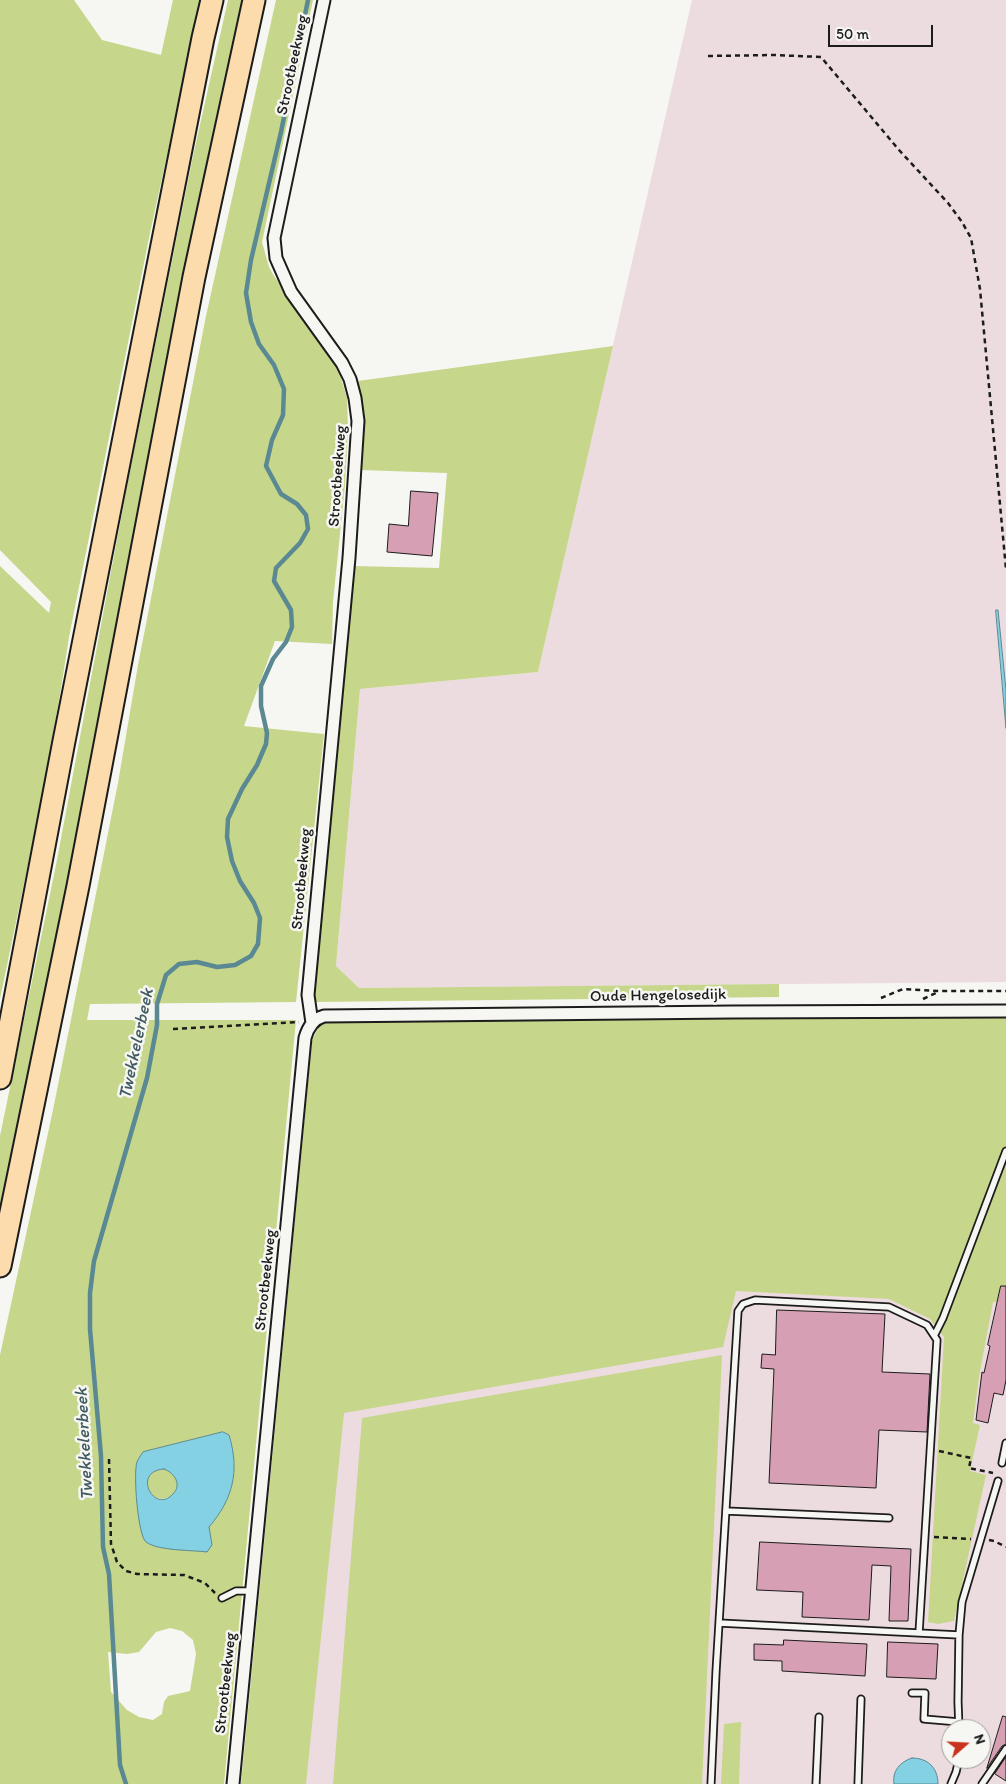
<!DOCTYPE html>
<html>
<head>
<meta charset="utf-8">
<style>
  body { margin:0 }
  #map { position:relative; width:1006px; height:1784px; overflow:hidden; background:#f6f6f2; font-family:Itim,sans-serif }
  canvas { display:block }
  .north { position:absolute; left:941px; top:1719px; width:50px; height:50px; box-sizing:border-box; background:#f6f6f2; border:1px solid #9f9f9c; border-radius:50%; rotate:71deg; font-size:14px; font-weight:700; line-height:20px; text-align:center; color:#1c1c1c }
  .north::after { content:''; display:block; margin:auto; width:18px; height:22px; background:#c8321e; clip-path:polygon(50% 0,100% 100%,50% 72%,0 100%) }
  .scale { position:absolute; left:828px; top:25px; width:105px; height:22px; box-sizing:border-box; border:2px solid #1c1c1c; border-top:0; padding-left:6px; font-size:15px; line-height:18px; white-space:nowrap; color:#1c1c1c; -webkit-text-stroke:4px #f6f6f2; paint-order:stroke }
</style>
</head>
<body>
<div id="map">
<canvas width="1006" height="1784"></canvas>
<div class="north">N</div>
<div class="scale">50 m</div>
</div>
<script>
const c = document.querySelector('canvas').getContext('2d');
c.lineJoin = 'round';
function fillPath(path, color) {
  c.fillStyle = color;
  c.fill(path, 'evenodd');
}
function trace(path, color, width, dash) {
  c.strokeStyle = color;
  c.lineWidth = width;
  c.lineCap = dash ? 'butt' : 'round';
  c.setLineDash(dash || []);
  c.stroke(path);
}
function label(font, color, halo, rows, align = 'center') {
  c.font = font + ' Itim,sans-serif';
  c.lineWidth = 5;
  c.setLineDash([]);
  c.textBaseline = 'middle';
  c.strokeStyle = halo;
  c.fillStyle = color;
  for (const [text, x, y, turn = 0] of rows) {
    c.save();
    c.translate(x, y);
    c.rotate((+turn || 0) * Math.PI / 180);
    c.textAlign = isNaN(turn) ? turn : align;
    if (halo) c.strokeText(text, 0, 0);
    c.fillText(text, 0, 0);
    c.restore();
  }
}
fillPath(new Path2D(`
  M 692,0 L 1006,0 L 1006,982 L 359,988 L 336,966 L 360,689 L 538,672 Z
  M 1006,1054 L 1006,1784 L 302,1784 L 374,1073 ZM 951,1729 L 981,1729 L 981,1759 L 951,1759 Z`), '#eddcdf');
fillPath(new Path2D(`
  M 0,0 L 74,0 L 102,40 L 161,55 L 173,0 L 201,0 L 150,233 L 69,637 C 51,759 25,879 0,999 L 0,566 L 49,613 L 51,602 L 0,550 Z
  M 228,0 L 249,0 L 109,674 L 0,1227 L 0,1136 L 56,865 L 128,481 L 193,156 Z
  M 276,0 L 313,0 L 262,242 L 269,267 L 274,276 L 325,346 L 337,365 L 347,398 L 348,430 L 345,485 L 333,602 L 332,644 L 275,641 L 244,726 L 324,734 L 296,1002 L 90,1004 L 87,1020 L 296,1020 L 224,1784 L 0,1784 L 0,1355 L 53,1110 L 118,783 L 138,665 L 206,316 ZM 223,1432 L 229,1435 C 240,1471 233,1499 209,1527 L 141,1532 L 143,1452 ZM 170,1628 L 182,1631 L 193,1640 L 196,1654 L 190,1691 L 168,1696 L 164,1702 L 162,1714 L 153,1720 L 139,1717 L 127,1710 L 111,1692 L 108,1652 L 127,1654 L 139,1652 L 156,1632 Z
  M 613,346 L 538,672 L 360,689 L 336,966 L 359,988 L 779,984 L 779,997 L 313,1002 L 341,709 L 352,566 L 439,568 L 447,473 L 361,470 L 363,412 L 358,381 Z
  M 1006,1015 L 1006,1302 L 993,1302 L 979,1377 L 973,1423 L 980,1425 L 970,1471 L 986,1475 L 954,1621 L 938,1624 L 928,1622 L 944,1337 L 930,1319 L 889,1299 L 736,1291 L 723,1347 L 344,1413 L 306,1784 L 241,1784 L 312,1041 L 319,1025 L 327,1021 Z
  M 722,1355 L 702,1784 L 333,1784 L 362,1418 Z
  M147 1484a15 15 0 1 1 30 0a15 15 0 1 1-30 0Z
  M 741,1722 L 739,1784 L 721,1784 L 724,1724 Z`), '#c6d68b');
const water = new Path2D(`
  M 996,610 L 998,610 L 1006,690 L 1006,728 Z
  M 223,1432 L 229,1435 C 240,1471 233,1499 209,1527 L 212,1545 L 207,1552 C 192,1550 158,1551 146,1542 C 138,1536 133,1474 137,1462 C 138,1459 141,1455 143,1452 ZM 164,1469 C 175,1473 182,1485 173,1494 C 154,1515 131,1471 164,1469 Z
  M 912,1758 C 928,1758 938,1768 938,1784 L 894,1784 C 892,1771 900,1762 912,1758 Z`);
fillPath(water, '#84d1e3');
trace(water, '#5a8993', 1);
trace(new Path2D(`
  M 126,1784 L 120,1765 L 109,1574 L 103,1547 L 101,1456 L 90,1329 L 90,1293 L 94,1261 L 147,1078 L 157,1025 L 157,1004 L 166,975 L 179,964 L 197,962 L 217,967 L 235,965 L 251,956 L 258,944 L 260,918 L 254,903 L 240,881 L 232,861 L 227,837 L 228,819 L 242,789 L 257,765 L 266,744 L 267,733 L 261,706 L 261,686 L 273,659 L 286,642 L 292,627 L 291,610 L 274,581 L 276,568 L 300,543 L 308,529 L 306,515 L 297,504 L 281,494 L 266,466 L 272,440 L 283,415 L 284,389 L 274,365 L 259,344 L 251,322 L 246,293 L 251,260 L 281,132 L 308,0`), '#5a8993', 4.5);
const building = new Path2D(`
  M 411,491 L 438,493 L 432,556 L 387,552 L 389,524 L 408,526 Z
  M 1001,1286 L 1006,1286 L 1006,1380 L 1003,1395 L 994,1393 L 988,1423 L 976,1420 L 982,1372 L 984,1373 L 990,1346 L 988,1345 Z
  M 777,1310 L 885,1314 L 882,1372 L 930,1374 L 927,1432 L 879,1430 L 876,1488 L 769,1483 L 774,1369 L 761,1368 L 762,1354 L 775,1355 Z
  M 760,1542 L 911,1549 L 908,1621 L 889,1621 L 891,1566 L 872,1565 L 869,1620 L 802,1617 L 803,1592 L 757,1590 Z
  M 784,1640 L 867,1644 L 865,1676 L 782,1671 L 782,1661 L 754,1660 L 754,1644 L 783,1645 Z
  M 888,1642 L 938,1644 L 936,1679 L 887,1677 Z
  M 1003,1716 L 1006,1717 L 1006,1744 L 1002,1746 L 987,1768 Z
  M 1006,1757 L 1006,1781 L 995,1774 Z`);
fillPath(building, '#d79fb3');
trace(building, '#1c1c1c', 1);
const lane = new Path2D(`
  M 935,1334 L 943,1318 L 1006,1151
  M 1002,1463 L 1006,1443
  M 726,1511 L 889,1518
  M 222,1598 L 236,1591 L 252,1591
  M 719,1623 L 959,1635
  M 912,1693 L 925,1693 L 924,1719 L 959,1722
  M 959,1729 L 958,1702 L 959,1635 L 962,1602 L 998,1481
  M 711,1784 L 716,1672 L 738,1311 L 743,1304 L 755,1300 L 889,1307 L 927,1325 L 937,1340 L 919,1633
  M 816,1784 L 819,1717
  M 858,1784 L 861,1699
  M 951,1784 L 956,1772 L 959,1759
  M 982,1784 L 1006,1749`);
const street = new Path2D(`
  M 312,1023 L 308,995 L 349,558 L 358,421 L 355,398 L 350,379 L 342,363 L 291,292 L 276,258 L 274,238 L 324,0
  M 233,1784 L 305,1038 C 308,1027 313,1019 324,1016 L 732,1012 L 1006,1011`);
const highway = new Path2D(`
  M 0,1078 L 64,741 L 203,38 L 212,0
  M 0,1266 L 78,886 L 194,277 L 254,0`);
trace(lane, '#1c1c1c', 9);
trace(street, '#1c1c1c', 15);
trace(highway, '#1c1c1c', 25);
trace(new Path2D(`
  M 708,56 L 774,55 L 821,57 L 899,150 L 948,203 L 962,222 L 971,238 L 980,289 L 1006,569
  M 881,998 L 903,989 L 940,991 L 1006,991
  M 923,999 L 938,992
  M 173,1029 L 299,1022
  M 939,1451 L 971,1458 L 969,1468 L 993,1473
  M 109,1459 L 111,1544 L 117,1562 L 126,1571 L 137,1574 L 184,1575 L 205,1583 L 215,1593
  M 934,1537 L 971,1539
  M 989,1540 L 994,1541 L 1006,1547`), '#1c1c1c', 2.5, [5, 4]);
trace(lane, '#f6f6f2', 5.5);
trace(street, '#f6f6f2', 11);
trace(highway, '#fcdcac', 21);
label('16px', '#1c1c1c', '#f6f6f2', [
  ["Strootbeekweg",293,65,-78],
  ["Strootbeekweg",338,476,-86],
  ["Strootbeekweg",302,879,-85],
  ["Oude Hengelosedijk",658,996,-1],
  ["Strootbeekweg",266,1280,-84],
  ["Strootbeekweg",226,1683,-84]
]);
label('italic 18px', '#405b62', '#f6f6f2', [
  ["Twekkelerbeek",137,1044,-78],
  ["Twekkelerbeek",85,1444,-93]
]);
</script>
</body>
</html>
